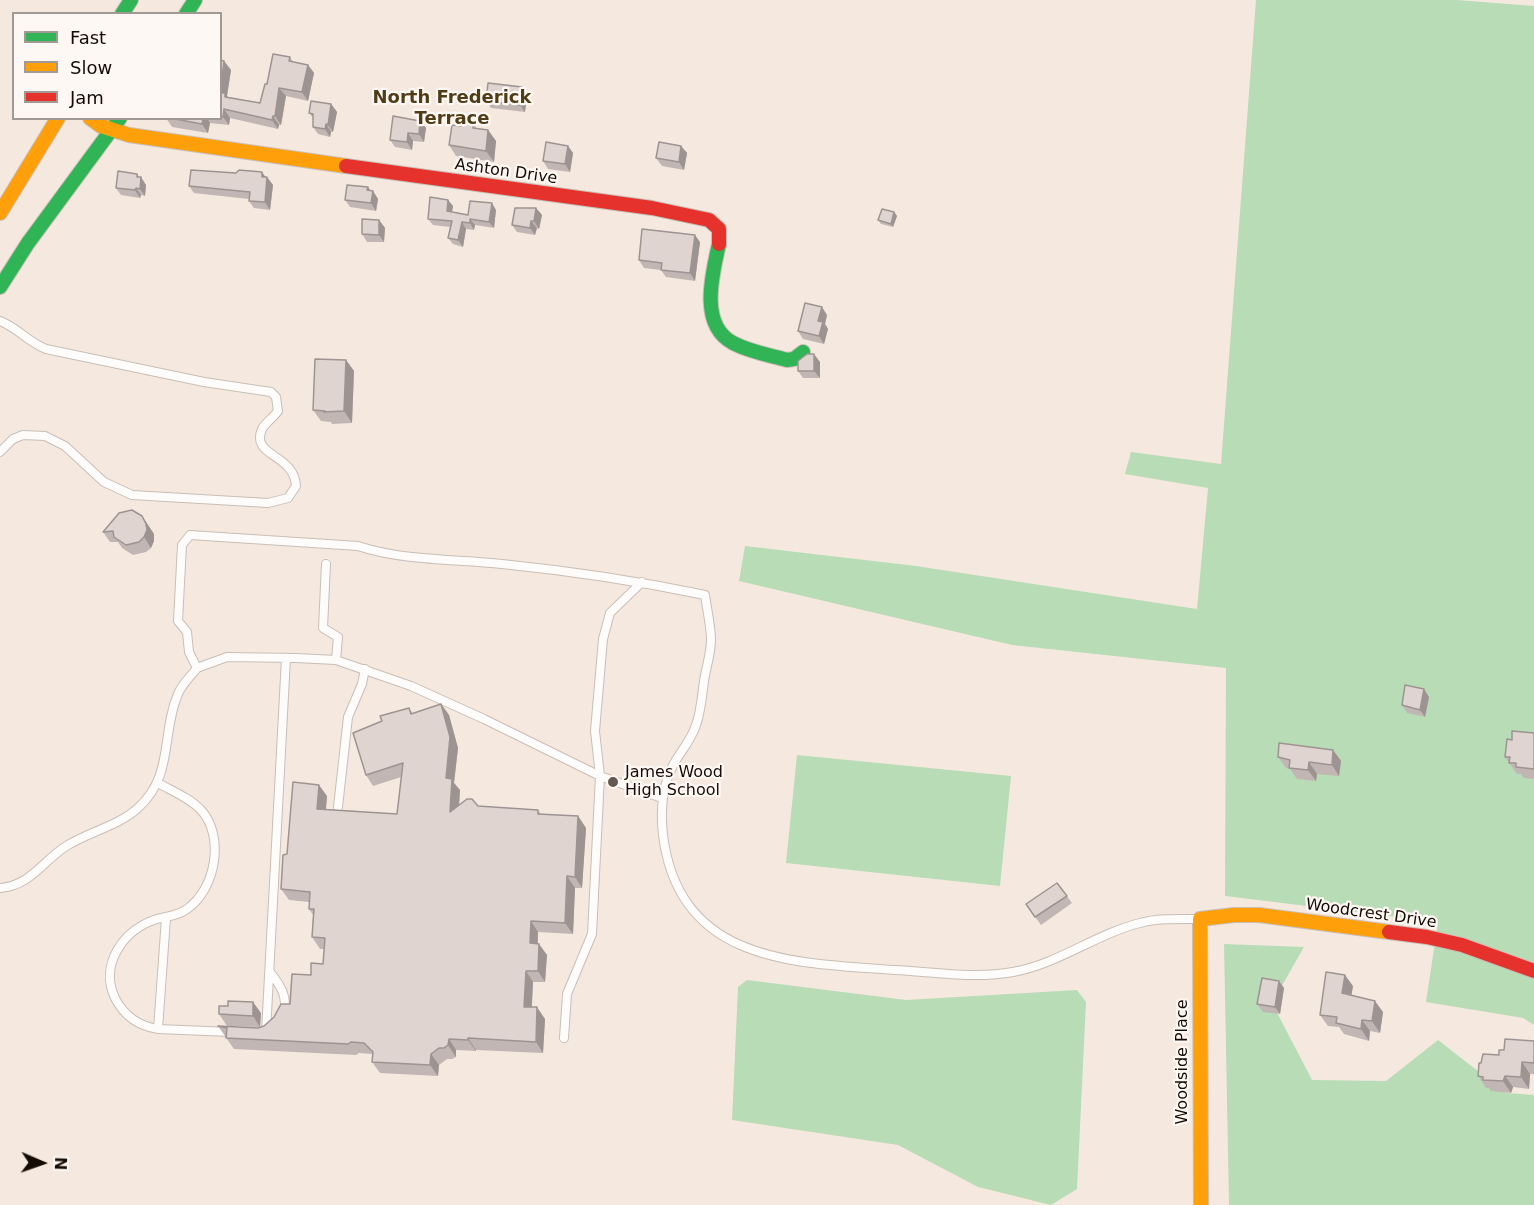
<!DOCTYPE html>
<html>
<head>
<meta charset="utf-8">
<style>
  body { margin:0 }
  #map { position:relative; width:1534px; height:1205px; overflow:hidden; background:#f5e9df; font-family:"DejaVu Sans",sans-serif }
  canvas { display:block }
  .legend { position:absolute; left:12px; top:12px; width:210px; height:108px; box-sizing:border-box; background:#fef8f4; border:2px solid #a19a94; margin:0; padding:8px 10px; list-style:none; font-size:18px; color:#150c05 }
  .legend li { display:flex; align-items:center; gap:12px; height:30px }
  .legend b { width:30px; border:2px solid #a19a94 }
  .north { position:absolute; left:12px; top:1133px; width:60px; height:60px; -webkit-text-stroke:4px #fef8f4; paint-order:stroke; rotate:92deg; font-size:16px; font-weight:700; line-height:24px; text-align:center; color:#150c05 }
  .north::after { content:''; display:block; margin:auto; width:21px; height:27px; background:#150c05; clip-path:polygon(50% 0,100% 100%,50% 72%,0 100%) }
</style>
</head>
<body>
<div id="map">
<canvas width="1534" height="1205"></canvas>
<ul class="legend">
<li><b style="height:8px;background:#30b455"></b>Fast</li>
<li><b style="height:8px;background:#ff9f0a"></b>Slow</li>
<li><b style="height:8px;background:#e5322d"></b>Jam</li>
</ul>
<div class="north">N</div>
</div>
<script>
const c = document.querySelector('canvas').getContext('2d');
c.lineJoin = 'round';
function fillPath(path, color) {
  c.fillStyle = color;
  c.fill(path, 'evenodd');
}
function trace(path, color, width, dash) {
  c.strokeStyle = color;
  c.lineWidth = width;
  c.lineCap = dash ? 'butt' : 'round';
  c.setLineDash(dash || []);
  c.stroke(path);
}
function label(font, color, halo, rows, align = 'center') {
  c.font = font + ' "DejaVu Sans",sans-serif';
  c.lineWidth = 4.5;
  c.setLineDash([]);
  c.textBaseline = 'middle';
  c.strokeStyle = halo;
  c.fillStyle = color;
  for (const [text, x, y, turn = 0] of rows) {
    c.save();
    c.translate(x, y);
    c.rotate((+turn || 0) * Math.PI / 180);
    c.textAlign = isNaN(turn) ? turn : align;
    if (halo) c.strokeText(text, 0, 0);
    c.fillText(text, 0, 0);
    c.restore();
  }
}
fillPath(new Path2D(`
  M 1256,0 L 1457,0 L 1534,6 L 1534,1025 L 1523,1018 L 1426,1002 L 1438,922 L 1225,896 L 1226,668 L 1012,645 L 739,581 L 745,546 L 916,566 L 1197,609 L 1208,488 L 1125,474 L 1131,452 L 1221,464 Z
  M 797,755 L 1011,776 L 1000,886 L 786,863 Z
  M 1224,944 L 1304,947 L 1272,1003 L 1312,1080 L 1386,1081 L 1438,1040 L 1506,1093 L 1534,1095 L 1534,1205 L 1229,1205 Z
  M 747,980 L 906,1000 L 1077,990 L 1086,1002 L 1077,1189 L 1051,1205 L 978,1187 L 898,1145 L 732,1120 L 738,987 Z`), '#b8dcb6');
const lane = new Path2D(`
  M 0,321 C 18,328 28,342 46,349 L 204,382 L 271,392 L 276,397 L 278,411 C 273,418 266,422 262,429 C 250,457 294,453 296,486 L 288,498 L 268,503 L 132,495 L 104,482 L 65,446 L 45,436 L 23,435 L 13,439 L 0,452
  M 326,564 L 323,628 L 338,637 L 336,660
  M 197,668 L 227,657 L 296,658 L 336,660 L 411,686 L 484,719 L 600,776 L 662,798
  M 158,783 C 172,791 190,798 201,810 C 225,836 216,889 187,909 C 178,916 168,916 157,919 C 124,929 99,964 115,998 C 124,1016 139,1026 158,1029 L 166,918
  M 338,807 L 348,717 L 362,684 L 365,669
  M 0,888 C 31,886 44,859 68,845 C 91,831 118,826 138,808 C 174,776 161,734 178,694 C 182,684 191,676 197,668 L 189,652 L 187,632 L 178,621 L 182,545 L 190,535 L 358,546 C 403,561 455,559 502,564 C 571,571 638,581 705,595 C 707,610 711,626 711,640 C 711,653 706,668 704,681 C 702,695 701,712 696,725 C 692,738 683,749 676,760 C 662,783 660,809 663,835 C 679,963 794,963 895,970 C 934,972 975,979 1013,972 C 1058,964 1096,934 1140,923 C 1159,918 1179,919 1198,919
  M 270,972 C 280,985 288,996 284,1013
  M 158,1029 L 231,1032
  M 266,1032 L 286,658
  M 564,1038 L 567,994 L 592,934 L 600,776 L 595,731 L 603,639 L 610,613 L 642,582`);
const fast = new Path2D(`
  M 122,14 L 131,0
  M 186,14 L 195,0
  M 719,244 C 712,275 699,325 733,343 C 750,352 769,355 787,360 L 794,359 L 803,352
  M 0,287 L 28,243 L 120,118`);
const slow = new Path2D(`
  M 90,118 L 101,126 L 129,135 L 346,166
  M 0,213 L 58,118
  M 1201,1205 L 1200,919 L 1234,915 L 1259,915 L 1389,932`);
const jam = new Path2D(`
  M 346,166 L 652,208 L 709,220 L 719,229 L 719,244
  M 1389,932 L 1427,937 L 1462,945 L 1534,971`);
trace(lane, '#c8beb6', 10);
trace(fast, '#c8beb6', 16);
trace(slow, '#c8beb6', 16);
trace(jam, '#c8beb6', 16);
trace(lane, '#fefcfa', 8);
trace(fast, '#30b455', 14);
trace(slow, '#ff9f0a', 14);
trace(jam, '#e5322d', 14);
fillPath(new Path2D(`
  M 290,57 L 293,62 L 308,65 L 314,73 L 308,101 L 286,96 L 281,125 L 279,125 L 278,129 L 230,118 L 229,125 L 210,123 L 208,133 L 172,127 L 166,118 L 220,118 L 220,60 L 224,61 L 231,70 L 227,96 L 228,97 L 260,103 L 267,84 Z
  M 522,87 L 527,95 L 525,112 L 491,108 L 486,101 Z
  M 331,104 L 337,112 L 333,132 L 331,132 L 330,137 L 318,134 L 313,127 L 313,118 L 309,113 Z
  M 420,121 L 426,128 L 424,142 L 413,141 L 412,150 L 395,147 L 390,140 Z
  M 473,123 L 477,129 L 488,130 L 496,141 L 494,162 L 456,156 L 449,145 L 461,126 Z
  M 568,146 L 573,153 L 570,172 L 548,169 L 543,161 Z
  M 681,146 L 687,153 L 684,170 L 662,166 L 656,158 Z
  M 236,173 L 266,177 L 273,185 L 270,210 L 254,208 L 249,201 L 249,199 L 194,193 L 189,186 Z
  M 139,177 L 146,185 L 145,196 L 141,195 L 140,198 L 121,195 L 116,188 Z
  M 370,191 L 373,191 L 378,199 L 376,211 L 350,207 L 345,200 Z
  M 448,200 L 453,206 L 452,212 L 468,215 L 496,210 L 494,228 L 475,225 L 474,230 L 466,229 L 463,247 L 453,244 L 448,238 L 450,227 L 433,225 L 428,219 Z
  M 536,208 L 542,215 L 539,229 L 537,228 L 535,235 L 517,232 L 512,225 Z
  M 894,212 L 897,216 L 893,227 L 881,224 L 878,220 Z
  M 379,220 L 385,228 L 384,242 L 367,242 L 362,234 Z
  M 700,242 L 695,281 L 666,277 L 661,270 L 644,268 L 639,260 Z
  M 827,315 L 825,324 L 828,329 L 824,344 L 803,339 L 798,331 Z
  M 346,360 L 354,371 L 352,423 L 332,424 L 331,422 L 321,421 L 313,410 Z
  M 820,362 L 820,378 L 803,378 L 798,371 Z
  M 142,516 L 154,534 L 154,541 L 151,548 L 146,552 L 133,555 L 122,548 L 118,542 L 110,542 L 103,532 Z
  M 1429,697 L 1425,717 L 1407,713 L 1402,705 Z
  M 441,704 L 449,715 L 458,748 L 454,783 L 460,790 L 459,805 L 538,810 L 541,814 L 578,816 L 586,828 L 582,888 L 575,888 L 573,934 L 538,932 L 538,944 L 547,955 L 545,982 L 533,982 L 532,1007 L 545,1019 L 543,1053 L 476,1050 L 476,1051 L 456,1050 L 456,1057 L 452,1059 L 447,1059 L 439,1065 L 438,1076 L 380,1073 L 372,1062 L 372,1054 L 359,1053 L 356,1055 L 234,1049 L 218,1026 L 258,1028 L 264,1026 L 290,1004 L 311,975 L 323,964 L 324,949 L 320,949 L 312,937 L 313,915 L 309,909 L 309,902 L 289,900 L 281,889 L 287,854 L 327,796 L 326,809 L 397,814 L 401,777 L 373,786 L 366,775 L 382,721 L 409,708 L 413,714 Z
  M 1534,733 L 1534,779 L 1524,778 L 1521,774 L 1517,774 L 1505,757 L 1512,740 Z
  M 1333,750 L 1341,761 L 1339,776 L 1317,774 L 1316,781 L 1297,779 L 1290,769 L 1286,768 L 1278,757 Z
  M 1057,883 L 1072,903 L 1041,925 L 1026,904 Z
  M 1279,981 L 1284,988 L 1280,1014 L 1263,1012 L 1257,1004 Z
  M 1353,986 L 1351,995 L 1383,1012 L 1380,1033 L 1370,1031 L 1369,1041 L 1344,1034 L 1339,1027 L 1328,1026 L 1320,1015 Z
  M 261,1013 L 260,1027 L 227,1026 L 219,1014 Z
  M 1534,1041 L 1534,1074 L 1530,1074 L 1529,1089 L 1513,1087 L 1511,1093 L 1491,1091 L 1489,1088 L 1486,1088 L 1478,1076 L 1481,1063 L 1499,1055 L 1504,1050 Z`), '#c1b6b4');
fillPath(new Path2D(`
  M 224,61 L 231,70 L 227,96 L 232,102 L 220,93 Z
  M 308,65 L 314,73 L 308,101 L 302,92 Z
  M 522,87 L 527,95 L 525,112 L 520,105 Z
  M 279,88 L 286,96 L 281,125 L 275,116 Z
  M 331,104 L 337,112 L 333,132 L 328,125 Z
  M 224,109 L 230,118 L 229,125 L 223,117 Z
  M 273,116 L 279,125 L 278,129 L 272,120 Z
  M 203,118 L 207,118 L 210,123 L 208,133 L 202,124 Z
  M 420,121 L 426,128 L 424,142 L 419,134 Z
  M 326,124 L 331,132 L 330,137 L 325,129 Z
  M 488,130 L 496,141 L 494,162 L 486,151 Z
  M 408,133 L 413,141 L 412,150 L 407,142 Z
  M 568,146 L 573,153 L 570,172 L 565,164 Z
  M 681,146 L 687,153 L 684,170 L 679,162 Z
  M 262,172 L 267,179 L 267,177 L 273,185 L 270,210 L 265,202 L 262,177 Z
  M 137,174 L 141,180 L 141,177 L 146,185 L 145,196 L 140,189 L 137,177 Z
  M 368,187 L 373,194 L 373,191 L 378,199 L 376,211 L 371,203 L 367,190 Z
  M 136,188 L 141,195 L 140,198 L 135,190 Z
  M 448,200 L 453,206 L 451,217 L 447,211 Z
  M 492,203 L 496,210 L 494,228 L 489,222 Z
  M 536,208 L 542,215 L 539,229 L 534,221 Z
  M 894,212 L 897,216 L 893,227 L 891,224 Z
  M 470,219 L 475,225 L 474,230 L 470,223 Z
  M 379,220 L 385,228 L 384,242 L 379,235 Z
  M 531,221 L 537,228 L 535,235 L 530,228 Z
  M 462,222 L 466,229 L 463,247 L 458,240 Z
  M 695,235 L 700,242 L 695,281 L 690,273 Z
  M 822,307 L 827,315 L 825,324 L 828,329 L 824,344 L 819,336 L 818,321 Z
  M 814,354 L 820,362 L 820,378 L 814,371 Z
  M 346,360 L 354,371 L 352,423 L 344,411 Z
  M 142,516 L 154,534 L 154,541 L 151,548 L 144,537 Z
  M 1424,689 L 1429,697 L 1425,717 L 1420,710 Z
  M 441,704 L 449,715 L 458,748 L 454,783 L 460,790 L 458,823 L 450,812 L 446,778 Z
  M 1333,750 L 1341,761 L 1339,776 L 1332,765 Z
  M 1309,762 L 1317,774 L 1316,781 L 1308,770 Z
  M 319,785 L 327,796 L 325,820 L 317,809 Z
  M 578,816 L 586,828 L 582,888 L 575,877 Z
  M 567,876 L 575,888 L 573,934 L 565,923 Z
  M 531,921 L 538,932 L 537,954 L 530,943 Z
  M 539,944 L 547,955 L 545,982 L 538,971 Z
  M 526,971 L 533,982 L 531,1018 L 524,1007 Z
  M 1345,975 L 1353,986 L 1350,1004 L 1342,993 Z
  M 1279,981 L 1284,988 L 1280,1014 L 1275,1007 Z
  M 1375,1001 L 1383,1012 L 1380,1033 L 1372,1021 Z
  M 253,1002 L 261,1013 L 260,1027 L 253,1016 Z
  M 537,1007 L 545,1019 L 543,1053 L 536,1042 Z
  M 1362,1020 L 1370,1031 L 1369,1041 L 1361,1029 Z
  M 468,1038 L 476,1050 L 476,1051 L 468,1040 Z
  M 449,1039 L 456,1050 L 456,1057 L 448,1045 Z
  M 431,1054 L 439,1065 L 438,1076 L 430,1065 Z
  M 1522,1062 L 1530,1074 L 1529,1089 L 1521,1077 Z
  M 1505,1076 L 1513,1087 L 1511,1093 L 1503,1081 Z`), '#9d9492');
const building = new Path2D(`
  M 273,54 L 290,57 L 289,61 L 308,65 L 302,92 L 279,88 L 275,116 L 273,116 L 272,120 L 224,109 L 223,117 L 220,116 L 220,93 L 225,93 L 225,97 L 260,103 L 265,84 L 267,84 Z
  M 220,60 L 224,61 L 220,92 Z
  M 488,83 L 522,87 L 520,105 L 486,101 Z
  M 311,101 L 331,104 L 328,125 L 326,124 L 325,129 L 313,127 L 313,114 L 309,113 Z
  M 393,116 L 420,121 L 419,134 L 408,133 L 407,142 L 390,140 Z
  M 170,118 L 203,118 L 202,124 Z
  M 462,122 L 473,123 L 473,128 L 488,130 L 486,151 L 449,145 L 452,125 L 461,126 Z
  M 546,142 L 568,146 L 565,164 L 543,161 Z
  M 659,142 L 681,146 L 679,162 L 656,158 Z
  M 191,170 L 236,173 L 239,170 L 262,172 L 262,177 L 267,177 L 265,202 L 249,201 L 250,192 L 189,186 Z
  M 118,171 L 137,174 L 137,177 L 141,177 L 140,189 L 136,188 L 135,190 L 116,188 Z
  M 347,185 L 368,187 L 367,190 L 373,191 L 371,203 L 345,200 Z
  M 430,197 L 448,200 L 447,211 L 468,215 L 470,201 L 492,203 L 489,222 L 470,219 L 470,223 L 462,222 L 458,240 L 448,238 L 452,221 L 428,219 Z
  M 515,208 L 536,208 L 534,221 L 531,221 L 530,228 L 512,225 Z
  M 882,209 L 894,212 L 891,224 L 878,220 Z
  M 362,219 L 379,220 L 379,235 L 362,234 Z
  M 642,229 L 695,235 L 690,273 L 661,270 L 662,263 L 639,260 Z
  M 805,303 L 822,307 L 818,321 L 823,322 L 819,336 L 798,331 Z
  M 807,354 L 814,354 L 814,371 L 798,371 L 798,361 Z
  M 315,359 L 346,360 L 344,411 L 324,412 L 325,411 L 313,410 Z
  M 132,510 L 142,516 L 146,524 L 147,530 L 144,537 L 139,542 L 126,545 L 114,537 L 113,531 L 103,532 L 119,513 Z
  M 1405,685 L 1424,689 L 1420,710 L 1402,705 Z
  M 441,704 L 450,737 L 446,778 L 452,779 L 450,812 L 467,799 L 472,799 L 478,806 L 538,810 L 538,814 L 578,816 L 575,877 L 567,876 L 565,923 L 531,921 L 530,943 L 539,944 L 538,971 L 526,971 L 524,1007 L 537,1007 L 536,1042 L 468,1038 L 468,1040 L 449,1039 L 448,1045 L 444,1048 L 439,1048 L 431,1054 L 430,1065 L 372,1062 L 373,1052 L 364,1043 L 351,1042 L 348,1044 L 226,1038 L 227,1028 L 218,1026 L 258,1028 L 264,1026 L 274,1017 L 281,1004 L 290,1004 L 292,974 L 311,975 L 311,963 L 323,964 L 325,938 L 312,937 L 314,909 L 309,909 L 310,892 L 281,889 L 283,855 L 287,854 L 293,782 L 319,785 L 317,809 L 397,814 L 403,763 L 366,775 L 353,733 L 382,721 L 380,716 L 409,708 L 411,714 Z
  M 1512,731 L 1534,733 L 1534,769 L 1516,767 L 1516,763 L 1509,763 L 1510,757 L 1505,757 L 1507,739 L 1512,740 Z
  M 1279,743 L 1333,750 L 1332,765 L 1309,762 L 1308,770 L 1289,768 L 1290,760 L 1278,757 Z
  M 1057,883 L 1067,896 L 1035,917 L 1026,904 Z
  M 1326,972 L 1345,975 L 1342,993 L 1375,1001 L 1372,1021 L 1362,1020 L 1361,1029 L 1336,1023 L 1337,1017 L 1320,1015 Z
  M 1262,978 L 1279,981 L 1275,1007 L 1257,1004 Z
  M 228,1001 L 253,1002 L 253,1016 L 219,1014 L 219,1006 L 228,1006 Z
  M 1505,1039 L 1534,1041 L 1534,1063 L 1522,1062 L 1521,1077 L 1505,1076 L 1503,1081 L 1483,1080 L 1483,1077 L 1478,1076 L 1479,1063 L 1481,1063 L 1483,1054 L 1499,1055 L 1499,1050 L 1504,1050 Z`);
fillPath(building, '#e0d4d1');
trace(building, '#9d9492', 1.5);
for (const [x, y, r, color] of [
  [613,782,6,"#635951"]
]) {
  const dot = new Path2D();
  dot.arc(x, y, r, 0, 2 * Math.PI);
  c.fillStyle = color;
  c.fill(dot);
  trace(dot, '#fef8f4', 2);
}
label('16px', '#150c05', '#fef8f4', [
  ["Ashton Drive",506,172,8],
  ["Woodcrest Drive",1371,914,8],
  ["Woodside Place",1183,1062,-90]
]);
label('16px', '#150c05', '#fef8f4', [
  ["James Wood",625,773],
  ["High School",625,791]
], 'left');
label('bold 18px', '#503d17', '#fef8f4', [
  ["North Frederick",452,98],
  ["Terrace",452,119]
]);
</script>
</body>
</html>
